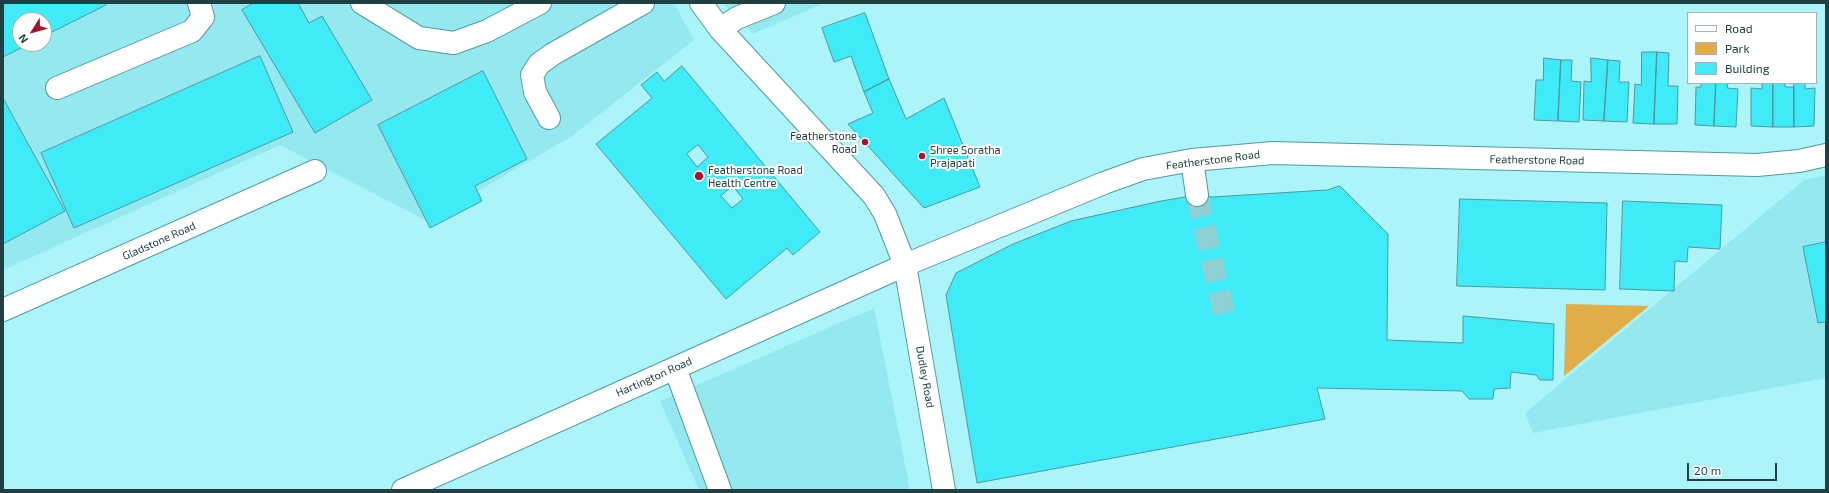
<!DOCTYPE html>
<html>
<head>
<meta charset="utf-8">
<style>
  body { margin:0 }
  #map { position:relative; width:1829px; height:493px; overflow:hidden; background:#aaf4fa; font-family:"Exo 2",sans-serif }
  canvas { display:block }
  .frame { position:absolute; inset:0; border:4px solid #213f42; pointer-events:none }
  .legend { position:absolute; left:1687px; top:12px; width:130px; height:72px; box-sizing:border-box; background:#fff; border:1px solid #a6b2b3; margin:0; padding:5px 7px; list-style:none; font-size:12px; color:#213f42 }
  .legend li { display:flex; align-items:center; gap:8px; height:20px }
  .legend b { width:20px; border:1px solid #a6b2b3 }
  .north { position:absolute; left:12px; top:12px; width:40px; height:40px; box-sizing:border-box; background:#fff; border:1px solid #a6b2b3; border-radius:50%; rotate:233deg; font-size:11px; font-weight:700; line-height:16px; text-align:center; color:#213f42 }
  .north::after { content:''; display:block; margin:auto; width:14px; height:18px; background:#a91228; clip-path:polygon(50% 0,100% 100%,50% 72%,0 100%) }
  .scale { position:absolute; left:1687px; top:463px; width:90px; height:18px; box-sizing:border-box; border:2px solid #213f42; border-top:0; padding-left:5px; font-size:12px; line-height:14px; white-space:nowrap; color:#213f42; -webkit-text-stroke:3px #fff; paint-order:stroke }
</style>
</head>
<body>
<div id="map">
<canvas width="1829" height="493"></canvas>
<div class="frame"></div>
<ul class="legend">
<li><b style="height:5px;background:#fff"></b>Road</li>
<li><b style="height:11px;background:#e0ad46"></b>Park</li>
<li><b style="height:11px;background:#3febf7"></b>Building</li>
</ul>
<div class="north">N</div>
<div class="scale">20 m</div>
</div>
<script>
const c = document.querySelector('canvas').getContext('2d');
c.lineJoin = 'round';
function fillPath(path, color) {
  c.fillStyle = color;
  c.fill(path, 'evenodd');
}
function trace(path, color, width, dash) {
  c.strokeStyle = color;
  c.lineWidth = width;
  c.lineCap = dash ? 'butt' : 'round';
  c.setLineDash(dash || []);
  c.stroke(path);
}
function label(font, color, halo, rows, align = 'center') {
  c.font = font + ' "Exo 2",sans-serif';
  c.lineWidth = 4;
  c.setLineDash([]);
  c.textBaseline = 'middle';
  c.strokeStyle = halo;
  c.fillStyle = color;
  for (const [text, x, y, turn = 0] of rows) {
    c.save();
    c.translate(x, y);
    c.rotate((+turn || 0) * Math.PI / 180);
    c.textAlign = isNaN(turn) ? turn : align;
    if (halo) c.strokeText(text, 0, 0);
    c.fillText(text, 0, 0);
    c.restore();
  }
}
fillPath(new Path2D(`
  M 3,3 L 674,3 L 694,40 L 572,136 L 427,221 L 280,145 L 3,270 ZM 20,20 L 44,20 L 44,44 L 20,44 Z
  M 722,3 L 824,3 L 753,34 Z
  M 1826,175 L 1826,378 L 1533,433 L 1525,413 L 1804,180 Z
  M 874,308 L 910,490 L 699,490 L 660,401 Z`), '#94e9f0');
fillPath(new Path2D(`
  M 1566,304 L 1649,306 L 1564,376 Z`), '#e0ad46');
const building = new Path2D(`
  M 3,3 L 105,3 L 106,5 L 44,36 L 44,20 L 20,20 L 20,44 L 29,44 L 3,57 Z
  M 254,3 L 298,3 L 309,23 L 322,16 L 372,100 L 315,133 L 242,10 Z
  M 865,13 L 889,79 L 864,92 L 851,56 L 834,62 L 822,28 Z
  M 1642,52 L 1657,52 L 1654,124 L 1633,123 L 1635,84 L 1641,85 Z
  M 1657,52 L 1669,53 L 1668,86 L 1678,86 L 1677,124 L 1654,124 Z
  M 260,56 L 293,132 L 74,228 L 41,153 Z
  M 1544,58 L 1561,60 L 1558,121 L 1534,120 L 1536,80 L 1543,80 Z
  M 1591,58 L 1608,60 L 1604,121 L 1583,120 L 1584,81 L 1591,82 Z
  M 1561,60 L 1572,60 L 1571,81 L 1581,82 L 1579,122 L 1558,121 Z
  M 1608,60 L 1620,61 L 1619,82 L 1629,82 L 1627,122 L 1604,121 Z
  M 682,66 L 820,232 L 793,255 L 787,248 L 726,299 L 596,144 L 652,98 L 641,85 L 657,72 L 664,81 ZM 698,145 L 708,157 L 697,167 L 687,154 ZM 733,186 L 743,199 L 732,208 L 721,196 Z
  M 483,71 L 527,159 L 475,186 L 482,201 L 430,228 L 378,125 Z
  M 889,79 L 906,119 L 944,98 L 980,187 L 924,208 L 848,124 L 873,113 L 864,92 Z
  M 1701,83 L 1716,83 L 1714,126 L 1695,125 L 1696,87 L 1701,87 Z
  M 1716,83 L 1728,83 L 1727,88 L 1738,89 L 1736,127 L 1714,126 Z
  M 1762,83 L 1773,83 L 1773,127 L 1751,126 L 1751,88 L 1762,89 Z
  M 1773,83 L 1785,83 L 1785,87 L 1794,87 L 1794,127 L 1773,127 Z
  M 1794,83 L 1805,83 L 1805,89 L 1815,88 L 1814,126 L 1794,127 Z
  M 3,98 L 65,211 L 3,244 Z
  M 1340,186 L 1388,234 L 1387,340 L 1463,343 L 1463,316 L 1554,324 L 1553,380 L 1540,380 L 1536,375 L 1511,372 L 1510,388 L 1494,389 L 1493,399 L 1469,399 L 1462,391 L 1317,388 L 1325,419 L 977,483 L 946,295 L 956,273 L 1013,244 L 1071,221 L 1161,201 L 1197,195 L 1212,197 L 1327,190 Z
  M 1460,199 L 1607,203 L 1605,290 L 1457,286 Z
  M 1623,201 L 1722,205 L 1720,249 L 1688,247 L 1687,262 L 1675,261 L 1674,291 L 1620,289 Z
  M 1826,242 L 1826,322 L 1818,323 L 1803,247 Z`);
fillPath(building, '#3febf7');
trace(building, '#50989e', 1);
trace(new Path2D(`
  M 1197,195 L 1225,317`), '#8fd0d5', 22, [22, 11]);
const minor = new Path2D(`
  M 362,3 L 419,38 L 454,43 L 487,31 L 540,3
  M 701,3 L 720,29 L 874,196 L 885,214 L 905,265 L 944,490
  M 720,29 L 737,18 L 774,3
  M 57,88 L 192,31 L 203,17 L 199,3
  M 549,118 L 535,92 L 532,75 L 539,64 L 553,54 L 643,3
  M 1192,160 L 1197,195
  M 3,310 L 315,171
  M 675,368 L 720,490
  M 403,490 L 905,265 L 1104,183 L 1143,169 L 1192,160 L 1273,153 L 1757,165 L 1799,161 L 1826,155`);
trace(minor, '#519a9f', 24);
trace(minor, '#fff', 22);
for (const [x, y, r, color] of [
  [865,142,4,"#a91228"],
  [922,156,4,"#a91228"],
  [699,176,5,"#a91228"]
]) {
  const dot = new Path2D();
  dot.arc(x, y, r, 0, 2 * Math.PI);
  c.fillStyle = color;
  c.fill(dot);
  trace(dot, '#fff', 1.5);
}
label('11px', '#213f42', '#fff', [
  ["Featherstone",857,136,"right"],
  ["Road",857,149,"right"],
  ["Shree Soratha",930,150],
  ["Prajapati",930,163],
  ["Featherstone Road",708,170],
  ["Health Centre",708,183]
], 'left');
label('11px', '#213f42', '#fff', [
  ["Featherstone Road",1213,160,-7],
  ["Featherstone Road",1537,160,1],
  ["Gladstone Road",159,241,-24],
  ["Hartington Road",654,377,-24],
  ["Dudley Road",925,377,80]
]);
</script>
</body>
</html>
